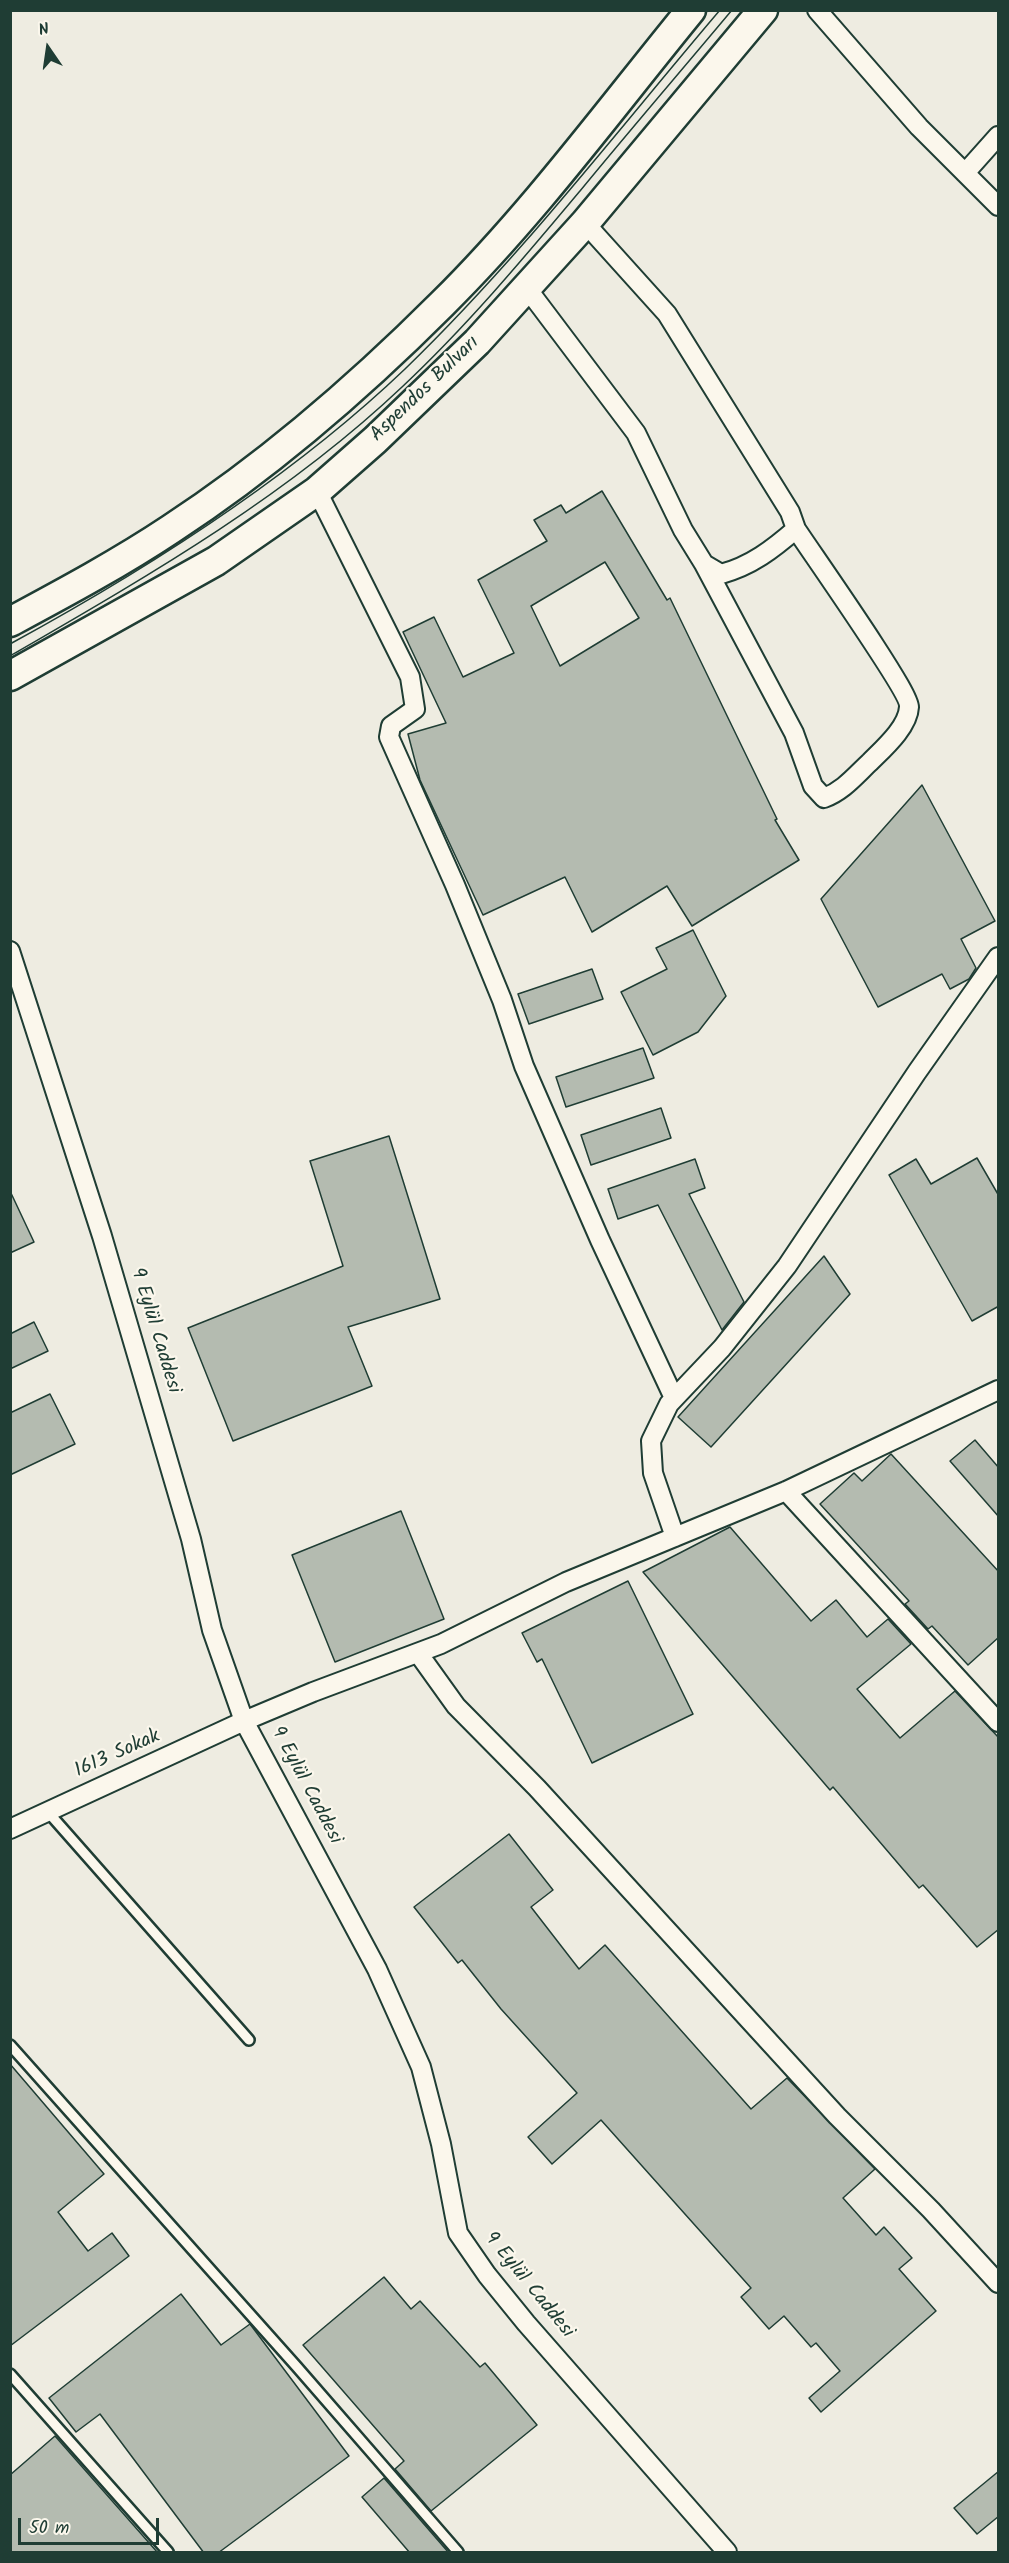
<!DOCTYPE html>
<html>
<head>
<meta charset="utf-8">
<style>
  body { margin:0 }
  #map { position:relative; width:1009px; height:2563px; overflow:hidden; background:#eeece1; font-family:Kalam,sans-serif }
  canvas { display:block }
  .frame { position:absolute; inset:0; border:12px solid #1f3d34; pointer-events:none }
  .north { position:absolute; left:18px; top:18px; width:60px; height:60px; -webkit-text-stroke:4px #fbf7ec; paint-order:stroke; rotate:347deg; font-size:16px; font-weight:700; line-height:24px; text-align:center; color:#1f3d34 }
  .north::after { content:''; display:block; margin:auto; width:21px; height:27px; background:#1f3d34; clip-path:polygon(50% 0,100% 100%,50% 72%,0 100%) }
  .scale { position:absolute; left:18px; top:2518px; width:141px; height:27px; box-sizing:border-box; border:3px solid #1f3d34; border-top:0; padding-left:8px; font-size:18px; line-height:21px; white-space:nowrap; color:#1f3d34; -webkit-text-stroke:4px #fbf7ec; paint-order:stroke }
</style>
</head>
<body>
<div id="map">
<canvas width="1009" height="2563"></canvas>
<div class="frame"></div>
<div class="north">N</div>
<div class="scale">50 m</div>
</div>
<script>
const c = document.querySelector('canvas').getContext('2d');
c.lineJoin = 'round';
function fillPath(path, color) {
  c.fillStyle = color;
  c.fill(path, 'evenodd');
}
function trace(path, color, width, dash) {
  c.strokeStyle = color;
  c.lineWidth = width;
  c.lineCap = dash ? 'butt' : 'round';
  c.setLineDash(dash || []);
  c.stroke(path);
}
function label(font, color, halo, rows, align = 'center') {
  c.font = font + ' Kalam,sans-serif';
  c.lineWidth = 4.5;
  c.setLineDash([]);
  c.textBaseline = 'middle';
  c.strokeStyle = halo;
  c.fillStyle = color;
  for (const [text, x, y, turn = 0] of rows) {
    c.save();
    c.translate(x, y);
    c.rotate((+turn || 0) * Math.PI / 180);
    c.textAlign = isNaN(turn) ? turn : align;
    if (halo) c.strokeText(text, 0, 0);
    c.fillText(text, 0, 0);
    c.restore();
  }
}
const building = new Path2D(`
  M 602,491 L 667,600 L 670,598 L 777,819 L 775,820 L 799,860 L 692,926 L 667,886 L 592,932 L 565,877 L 483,915 L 420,780 L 408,734 L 446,723 L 403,632 L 434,617 L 463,677 L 514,653 L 478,580 L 547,541 L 534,520 L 561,505 L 566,513 ZM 605,562 L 639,618 L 560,666 L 531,606 Z
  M 922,785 L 995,921 L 961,939 L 976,968 L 969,979 L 950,989 L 942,974 L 878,1007 L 821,899 Z
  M 693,930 L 726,996 L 698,1032 L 653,1055 L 621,992 L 667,969 L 656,948 Z
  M 592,969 L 603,999 L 529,1024 L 518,994 Z
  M 643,1048 L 654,1078 L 566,1107 L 556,1077 Z
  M 661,1108 L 671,1138 L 591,1165 L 581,1135 Z
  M 389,1136 L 440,1299 L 348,1327 L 372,1386 L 233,1441 L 188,1328 L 343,1266 L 310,1161 Z
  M 977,1158 L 999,1196 L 999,1306 L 972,1321 L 889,1175 L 916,1159 L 931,1184 Z
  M 695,1159 L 705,1188 L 689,1194 L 744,1302 L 722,1330 L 658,1205 L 618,1219 L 608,1189 Z
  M 10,1191 L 34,1242 L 10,1253 Z
  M 824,1256 L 850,1294 L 711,1447 L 678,1417 Z
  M 34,1322 L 48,1351 L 10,1369 L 10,1334 Z
  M 50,1394 L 75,1444 L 10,1475 L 10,1413 Z
  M 975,1440 L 999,1468 L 999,1517 L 950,1461 Z
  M 891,1454 L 999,1572 L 999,1637 L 968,1665 L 932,1626 L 928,1629 L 905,1604 L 909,1601 L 820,1504 L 854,1473 L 862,1481 Z
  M 401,1511 L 444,1619 L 335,1662 L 292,1555 Z
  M 730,1527 L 811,1621 L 836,1600 L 867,1637 L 888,1619 L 911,1644 L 857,1689 L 900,1738 L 955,1691 L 999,1738 L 999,1929 L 977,1947 L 923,1885 L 919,1888 L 833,1787 L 830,1790 L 643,1572 Z
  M 628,1581 L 693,1714 L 592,1763 L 542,1659 L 537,1662 L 522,1633 Z
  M 509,1834 L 553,1890 L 531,1907 L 579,1969 L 605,1945 L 751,2109 L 787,2078 L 875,2169 L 843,2198 L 876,2235 L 884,2227 L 912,2258 L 899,2269 L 936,2311 L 821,2412 L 809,2398 L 840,2371 L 816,2343 L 811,2347 L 784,2316 L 769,2329 L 741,2297 L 751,2288 L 601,2120 L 552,2164 L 528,2137 L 577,2093 L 501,2009 L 462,1960 L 458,1963 L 414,1907 Z
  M 10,2064 L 104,2174 L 58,2212 L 88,2251 L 112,2233 L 129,2256 L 10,2346 Z
  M 384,2277 L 411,2309 L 420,2301 L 480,2367 L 485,2363 L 537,2425 L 431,2511 L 395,2469 L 404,2461 L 303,2345 Z
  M 181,2294 L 221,2345 L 250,2324 L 349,2456 L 218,2553 L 204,2553 L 100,2414 L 76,2432 L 49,2398 Z
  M 55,2436 L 158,2553 L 10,2553 L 10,2475 Z
  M 999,2471 L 999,2516 L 977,2534 L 954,2508 Z
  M 384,2478 L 449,2553 L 410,2553 L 362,2497 Z`);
fillPath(building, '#b4bbb0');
trace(building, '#1f3d34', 1.5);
const lane = new Path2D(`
  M 48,1812 L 249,2040
  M 10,2045 L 297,2367 L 458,2552
  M 10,2374 L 168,2552`);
const street = new Path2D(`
  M 817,10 L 919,127 L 998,206
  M 965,173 L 998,136
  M 585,223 L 667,314 L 790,512 L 796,529 C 811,552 910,692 909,707 C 908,727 884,748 870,762 C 855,776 843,791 824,798 L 813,786 L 794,733 L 704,564
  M 526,287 L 636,433 L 683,530 L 704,564 L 721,574 C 751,566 773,549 796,529
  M 317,491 L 410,677 L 415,709 L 391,726 L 389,737 L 455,885 L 502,1000 L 524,1066 L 600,1240 L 674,1398
  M 10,951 L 102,1236 L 191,1539 L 212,1630 L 244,1721 L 377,1969 L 421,2067 L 441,2144 L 458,2233 L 487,2275 L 526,2323 L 727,2552
  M 786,1491 L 998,1722
  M 675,1537 L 653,1473 L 651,1441 L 669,1404 L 722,1348 L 787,1266 L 917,1072 L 998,957
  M 418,1653 L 456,1706 L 537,1788 L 837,2116 L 931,2210 L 998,2283
  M 10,1829 L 244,1721 L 313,1692 L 441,1644 L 566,1582 L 786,1491 L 998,1390`);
const primary = new Path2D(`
  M 10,622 C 64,593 120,563 171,529 C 269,465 359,387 442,304 C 533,214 610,109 691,10
  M 10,676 L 216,561 L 317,491 L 375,440 L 477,342 L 585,223 L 763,10`);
trace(lane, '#1f3d34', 14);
trace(street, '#1f3d34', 22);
trace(primary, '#1f3d34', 33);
trace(lane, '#fbf7ec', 9);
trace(street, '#fbf7ec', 18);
trace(primary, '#fbf7ec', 28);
trace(new Path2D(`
  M 10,644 C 146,570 293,476 405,369 C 519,259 617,131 720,10
  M 10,656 C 148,576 286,497 402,387 C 467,326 523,259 580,191 C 630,130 681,71 732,10`), '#1f3d34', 1.5);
label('20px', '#1f3d34', '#fbf7ec', [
  ["Aspendos Bulvarı",426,390,-44],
  ["9 Eylül Caddesi",154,1331,73],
  ["1613 Sokak",118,1755,-24],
  ["9 Eylül Caddesi",305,1786,62],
  ["9 Eylül Caddesi",528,2286,51]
]);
</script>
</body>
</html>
